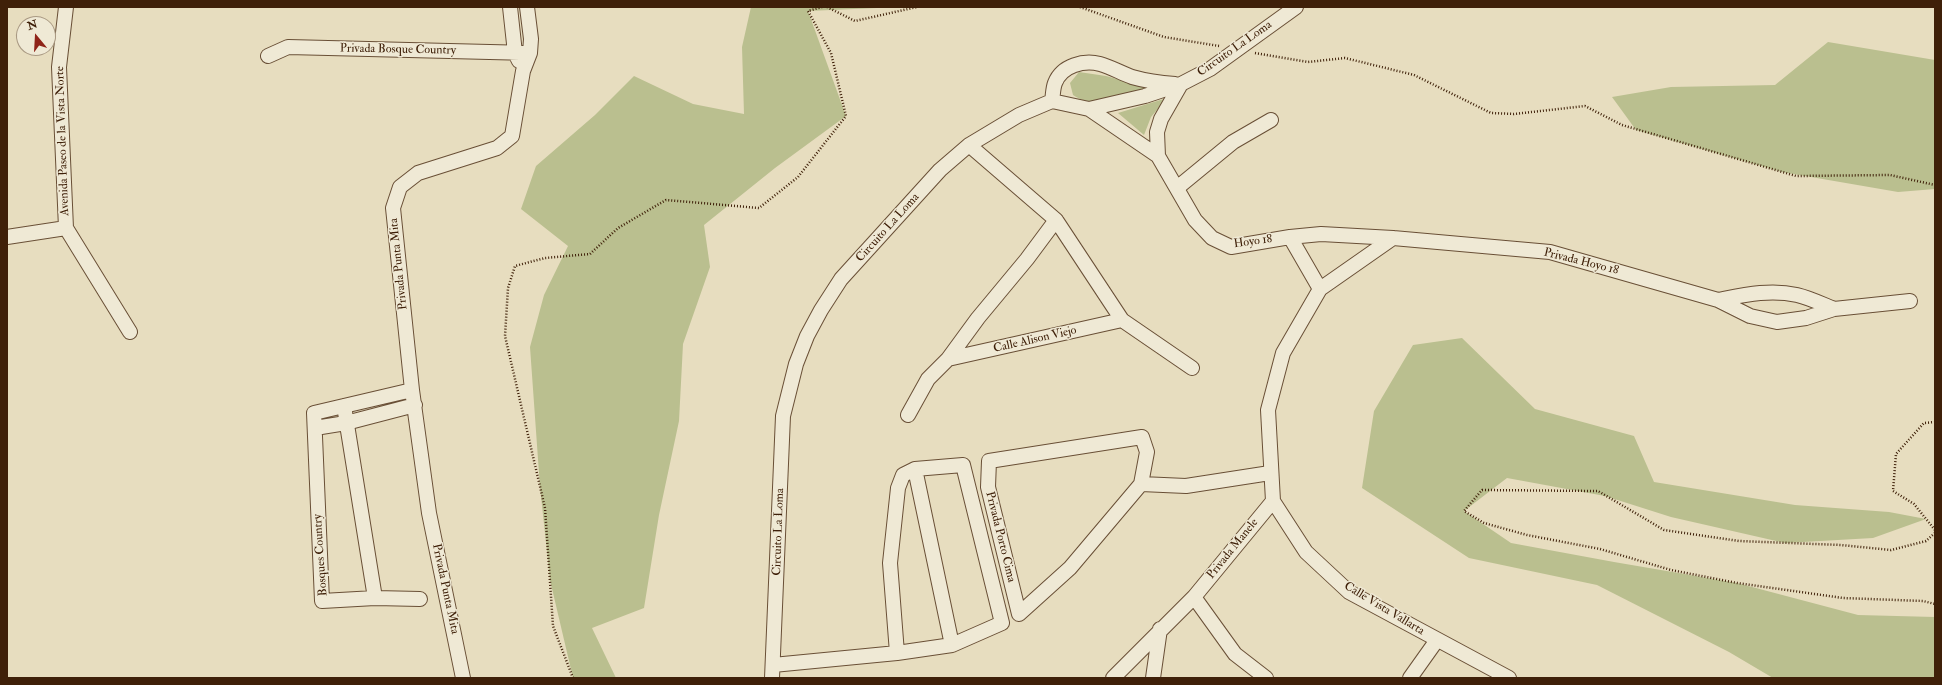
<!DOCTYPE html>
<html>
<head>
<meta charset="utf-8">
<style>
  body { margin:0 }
  #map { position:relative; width:1942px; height:685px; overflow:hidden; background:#e7ddbf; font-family:"IM FELL Double Pica",serif }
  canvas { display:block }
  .frame { position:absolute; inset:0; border:8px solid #3f2009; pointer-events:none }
  .north { position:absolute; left:16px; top:16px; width:40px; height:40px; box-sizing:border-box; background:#efe9d5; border:1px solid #a99983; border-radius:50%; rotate:342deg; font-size:11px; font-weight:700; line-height:16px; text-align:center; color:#3f2009 }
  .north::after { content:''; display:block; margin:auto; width:14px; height:18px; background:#8f2418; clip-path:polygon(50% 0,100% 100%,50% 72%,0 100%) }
</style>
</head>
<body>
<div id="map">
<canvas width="1942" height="685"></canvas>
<div class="frame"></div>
<div class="north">N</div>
</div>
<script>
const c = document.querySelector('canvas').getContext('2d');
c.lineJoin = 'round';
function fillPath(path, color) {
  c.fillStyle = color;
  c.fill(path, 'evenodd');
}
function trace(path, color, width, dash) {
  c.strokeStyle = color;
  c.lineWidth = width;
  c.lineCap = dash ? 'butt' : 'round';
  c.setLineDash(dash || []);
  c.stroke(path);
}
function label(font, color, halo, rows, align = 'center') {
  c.font = font + ' "IM FELL Double Pica",serif';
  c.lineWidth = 3;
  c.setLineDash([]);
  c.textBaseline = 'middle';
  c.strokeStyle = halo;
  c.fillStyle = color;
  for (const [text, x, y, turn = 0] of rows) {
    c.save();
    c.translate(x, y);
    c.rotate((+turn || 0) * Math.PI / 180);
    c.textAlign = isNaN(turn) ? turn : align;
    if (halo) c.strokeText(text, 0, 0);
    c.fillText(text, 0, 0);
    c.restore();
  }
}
fillPath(new Path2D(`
  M 751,7 L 900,7 L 808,11 L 846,116 L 775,168 L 704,225 L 710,267 L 683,344 L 679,421 L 659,515 L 644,608 L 592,628 L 616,678 L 573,678 L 550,580 L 540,487 L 530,347 L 544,295 L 568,246 L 521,209 L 536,166 L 595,115 L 634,76 L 693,104 L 744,114 L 742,47 Z
  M 1828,42 L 1935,60 L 1935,189 L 1898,192 L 1782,172 L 1636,130 L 1612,97 L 1671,87 L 1775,85 Z
  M 1079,72 L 1106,76 L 1153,89 C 1129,95 1096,111 1073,95 L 1070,83 Z
  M 1167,98 L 1151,117 L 1144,135 L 1118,113 Z
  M 1462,338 L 1535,409 L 1634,436 L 1654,482 L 1795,505 L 1889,512 L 1926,519 L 1873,538 L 1785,543 L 1671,517 L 1605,496 L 1507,478 L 1464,511 L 1511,543 L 1614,562 L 1737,583 L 1858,615 L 1935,617 L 1935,678 L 1773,678 L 1729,652 L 1597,585 L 1469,558 L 1362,488 L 1374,411 L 1413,345 Z`), '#babf8f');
const minor = new Path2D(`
  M 66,7 L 59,67 L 66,228 L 130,332
  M 510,7 L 515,53 L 519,61
  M 268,56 L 288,47 L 530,53
  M 1052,101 C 1053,95 1053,88 1055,83 C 1062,65 1084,60 1100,64 C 1111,67 1121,73 1132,77 C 1146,81 1160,83 1175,84
  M 1089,109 L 1158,156 L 1195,220 L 1212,238 L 1231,247 L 1290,237 L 1321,234 L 1393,238 L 1550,252 L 1718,300 L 1750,316 L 1777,322 L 1806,318 L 1834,309 L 1910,301
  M 969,145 L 1056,220 L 1122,320 L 1192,368
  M 1158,156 L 1157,132 L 1161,119 L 1181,84
  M 1177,188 L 1233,142 L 1271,120
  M 7,237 L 66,228
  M 1290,237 L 1320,289
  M 1393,238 L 1320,289 L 1283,353 L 1268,410 L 1273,501 L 1306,552 L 1349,592 L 1509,678
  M 1718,300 C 1744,295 1770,289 1797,295 C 1810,298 1822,304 1834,309
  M 948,359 L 1122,320
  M 412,390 L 314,413 L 322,601 L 375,598 L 420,599
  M 344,406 L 375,598
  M 908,415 L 928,379 L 948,359 L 978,318 L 1027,259 L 1056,220
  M 315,428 L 346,423 L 415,405
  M 1142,437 L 1147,452 L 1141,484 L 1070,568 L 1019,614 L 988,487 L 989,461 Z
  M 915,469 L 952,645
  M 1141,484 L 1186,486 L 1270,473
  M 1194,597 L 1235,654 L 1266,678
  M 773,665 L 897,653 L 952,645 L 1002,623 L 963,465 L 915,469 L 903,475 L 898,488 L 890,563 L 897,653
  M 463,678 L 429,513 L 412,390 L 393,208 L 400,187 L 418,173 L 497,148 L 512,136 L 523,71 L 530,53 L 531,39 L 527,7
  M 772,678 L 783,416 L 796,364 L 807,336 L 821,310 L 841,279 L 940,170 L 969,145 L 1019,115 L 1052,101 L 1089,109 L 1145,96 L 1181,84 L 1210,69 L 1296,7
  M 1113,678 L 1194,597 L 1273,501
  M 1153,678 L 1160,629
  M 1410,678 L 1437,640`);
trace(minor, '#694f36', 16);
trace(new Path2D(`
  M 827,7 L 855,21 L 917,7
  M 1080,7 L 1164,37 L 1219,46
  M 1255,53 L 1308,62 L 1345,58 L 1414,75 L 1491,113 L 1514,114 L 1585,106 L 1622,125 L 1796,176 L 1890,175 L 1935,185
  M 1935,422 L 1924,423 L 1896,454 L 1893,491 L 1914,504 L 1935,530
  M 1935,533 L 1926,541 L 1891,550 L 1841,545 L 1739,541 L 1664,530 L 1598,491 L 1482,490 L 1464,511 L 1484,523 L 1527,535 L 1600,549 L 1671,570 L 1737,583 L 1843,598 L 1923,601 L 1935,604
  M 573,678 L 553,626 L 545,508 L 505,336 L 508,288 L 515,266 L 545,258 L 590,254 L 618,228 L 666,200 L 759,208 L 798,177 L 846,116 L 831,53 L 808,11 L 822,7`), '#3f2009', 2.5, [1, 2]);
trace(minor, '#efe9d5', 14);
label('12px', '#3f2009', '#efe9d5', [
  ["Circuito La Loma",1235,49,-35],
  ["Privada Bosque Country",398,50,1],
  ["Avenida Paseo de la Vista Norte",63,141,-92],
  ["Circuito La Loma",888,228,-48],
  ["Hoyo 18",1253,242,-8],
  ["Privada Hoyo 18",1581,262,14],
  ["Privada Punta Mita",399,264,-96],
  ["Calle Alison Viejo",1035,340,-13],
  ["Circuito La Loma",779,532,-88],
  ["Privada Porto Cima",1000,537,76],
  ["Privada Manele",1233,549,-51],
  ["Bosques Country",321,555,-94],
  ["Privada Punta Mita",445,589,78],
  ["Calle Vista Vallarta",1384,609,31]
]);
</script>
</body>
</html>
